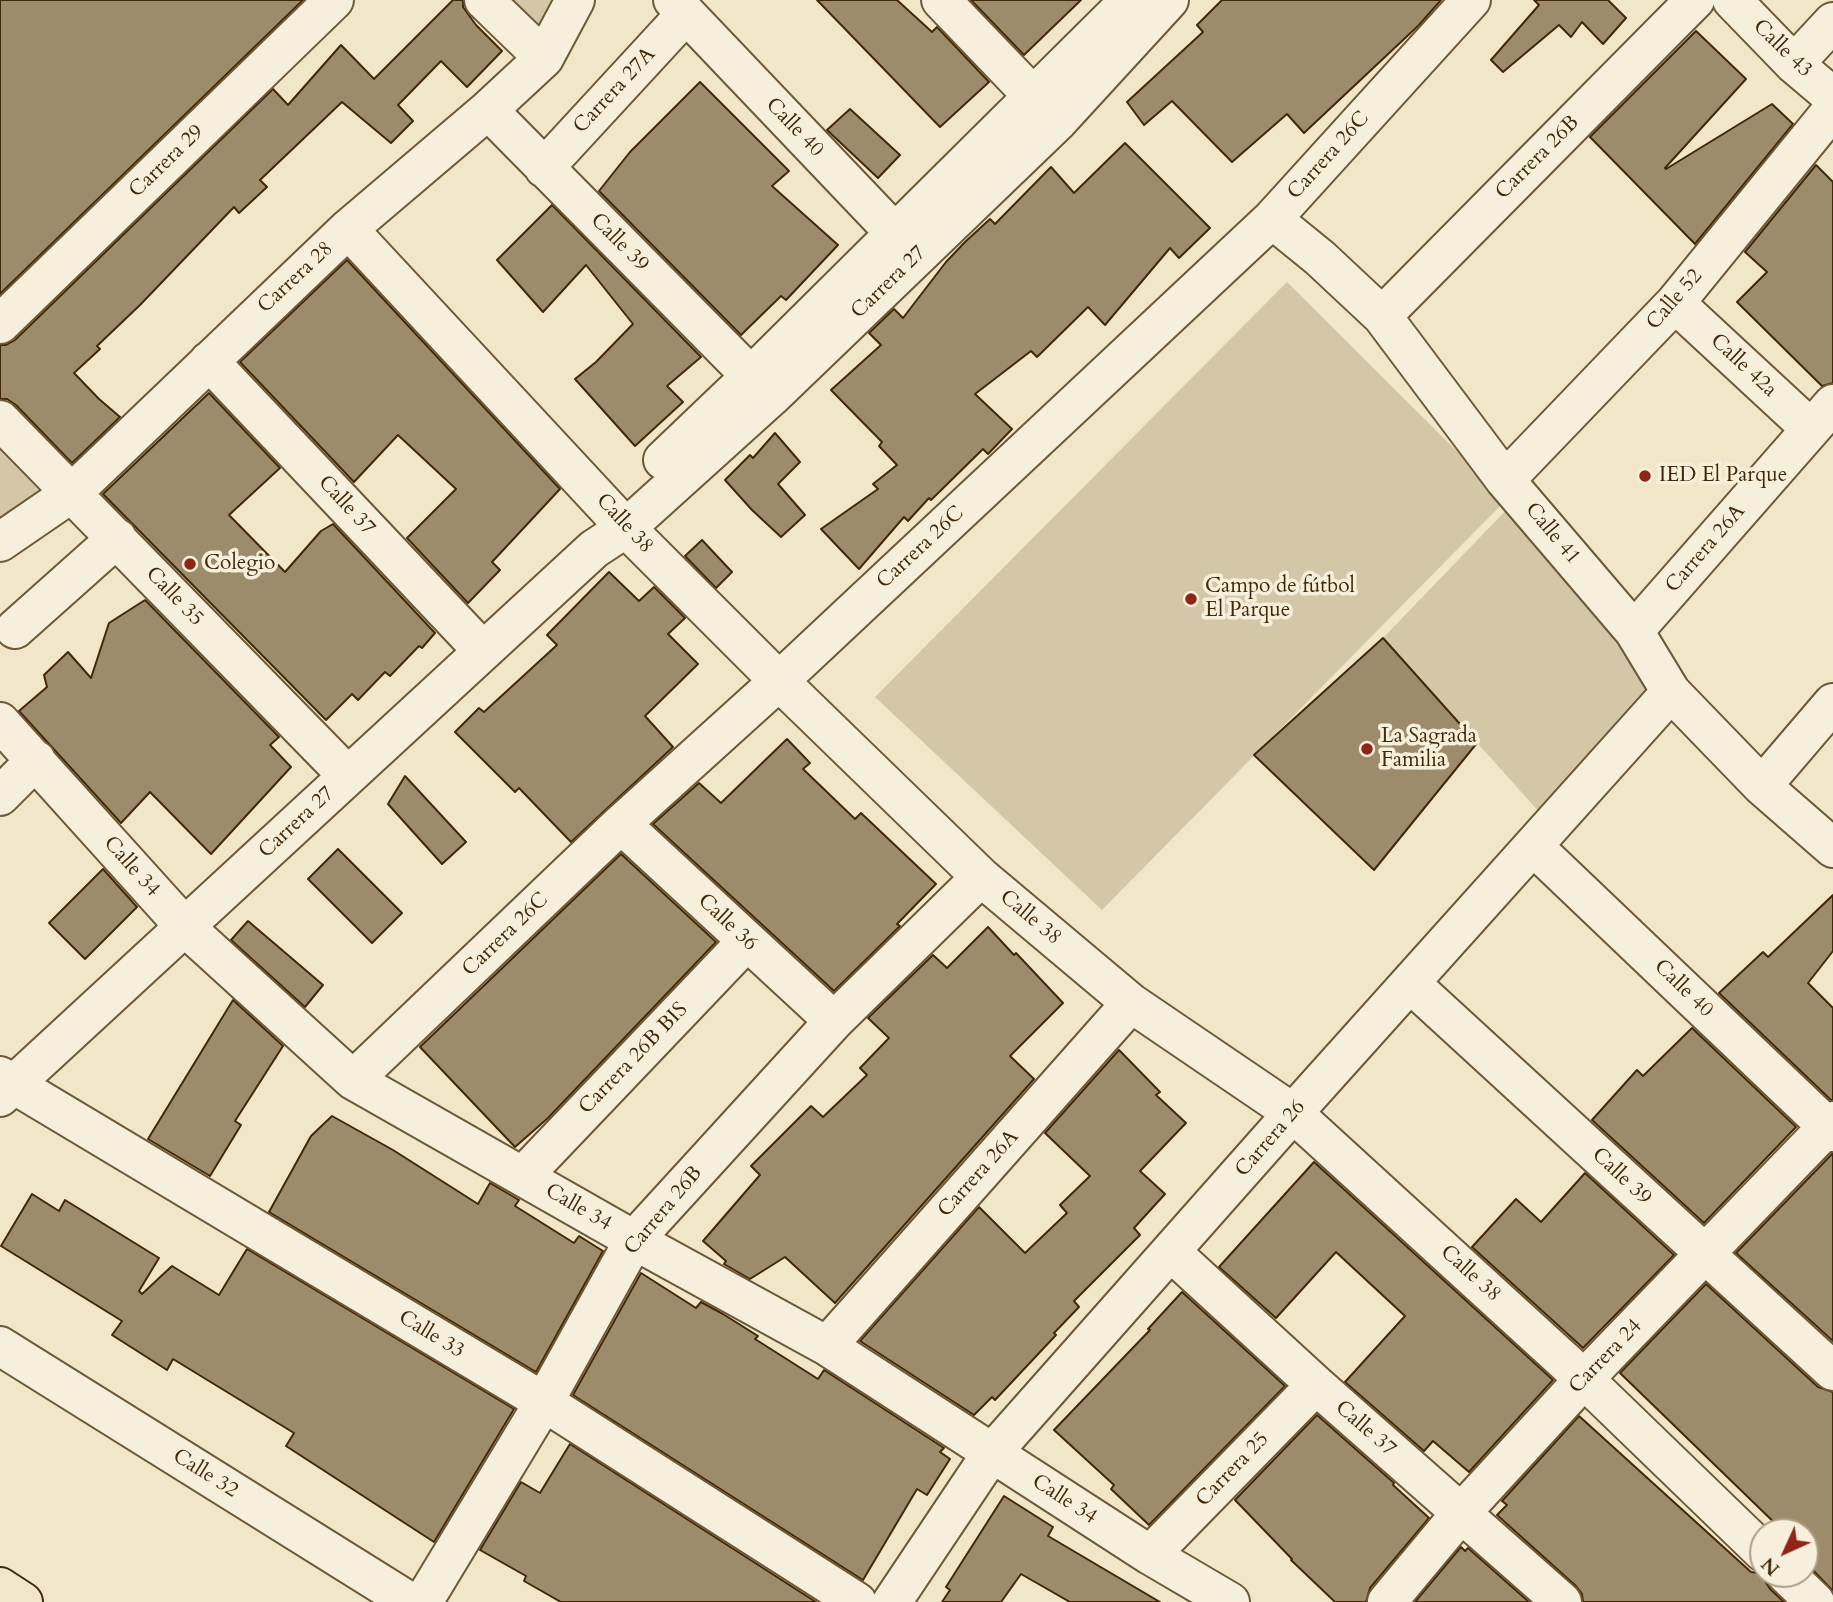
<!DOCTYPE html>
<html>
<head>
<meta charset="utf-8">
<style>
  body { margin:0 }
  #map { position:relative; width:1833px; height:1602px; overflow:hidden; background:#f1e7c8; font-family:Cardo,serif }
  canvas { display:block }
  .north { position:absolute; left:1749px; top:1518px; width:70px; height:70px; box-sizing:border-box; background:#f6efdb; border:2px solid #aea086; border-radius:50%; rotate:225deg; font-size:19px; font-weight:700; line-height:28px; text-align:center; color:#412907 }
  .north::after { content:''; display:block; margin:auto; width:24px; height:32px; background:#8f2418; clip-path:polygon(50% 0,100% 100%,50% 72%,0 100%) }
</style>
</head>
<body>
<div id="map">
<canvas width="1833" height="1602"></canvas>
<div class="north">N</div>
</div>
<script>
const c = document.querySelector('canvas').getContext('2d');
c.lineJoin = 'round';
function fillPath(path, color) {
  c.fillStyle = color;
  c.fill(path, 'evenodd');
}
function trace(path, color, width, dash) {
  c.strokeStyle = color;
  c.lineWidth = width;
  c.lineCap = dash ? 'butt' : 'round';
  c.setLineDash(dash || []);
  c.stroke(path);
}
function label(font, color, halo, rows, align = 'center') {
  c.font = font + ' Cardo,serif';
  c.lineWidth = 7;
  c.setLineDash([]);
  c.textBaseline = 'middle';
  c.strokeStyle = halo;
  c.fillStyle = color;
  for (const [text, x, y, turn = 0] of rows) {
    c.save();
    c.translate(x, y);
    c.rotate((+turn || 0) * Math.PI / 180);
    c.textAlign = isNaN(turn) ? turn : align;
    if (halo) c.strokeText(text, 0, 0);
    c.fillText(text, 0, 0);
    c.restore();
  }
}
fillPath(new Path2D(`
  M 485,0 L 571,0 L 544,56 Z
  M 1287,282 L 1506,500 L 1102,910 L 875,697 Z
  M 0,420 L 73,492 L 0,542 Z
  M 1512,504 L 1659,690 L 1541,814 L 1383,638 Z`), '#d3c7a7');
const building = new Path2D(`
  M 0,0 L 303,0 L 0,294 Z
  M 453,0 L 463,0 L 463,7 L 476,25 L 502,51 L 467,87 L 441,61 L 398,105 L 413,121 L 391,143 L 342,102 L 260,180 L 267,187 L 239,213 L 234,207 L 140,305 L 97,346 L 100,349 L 74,373 L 99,399 L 120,417 L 72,463 L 16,405 L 7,399 L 0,399 L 0,345 L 6,345 L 15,340 L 273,89 L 288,105 L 341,45 L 374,79 Z
  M 817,0 L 897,0 L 932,32 L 937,27 L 989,82 L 940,127 Z
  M 971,0 L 1081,0 L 1024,55 Z
  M 1222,0 L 1441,0 L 1419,25 L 1304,133 L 1287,114 L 1232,162 L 1172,101 L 1144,125 L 1127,102 L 1203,32 L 1197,25 Z
  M 1534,0 L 1608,0 L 1626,18 L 1603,44 L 1582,22 L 1571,37 L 1559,25 L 1503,72 L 1491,60 L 1539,5 Z
  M 1696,31 L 1746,79 L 1665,168 L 1666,169 L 1772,104 L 1793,124 L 1695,244 L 1590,137 Z
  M 700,82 L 789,171 L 772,186 L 838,245 L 786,300 L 781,296 L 741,335 L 599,191 L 630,152 Z
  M 850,109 L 900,155 L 878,178 L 827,130 Z
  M 1125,143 L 1210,228 L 1179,258 L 1170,248 L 1105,325 L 1088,307 L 1037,357 L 1031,351 L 975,394 L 1012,429 L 988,454 L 983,449 L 931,500 L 929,498 L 908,521 L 904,517 L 859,569 L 821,529 L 878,489 L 873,484 L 897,465 L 879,446 L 882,442 L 831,390 L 881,345 L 869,333 L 894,309 L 903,318 L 946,262 L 965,242 L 990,219 L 995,224 L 1051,167 L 1074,193 Z
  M 1816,165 L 1833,182 L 1833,383 L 1822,386 L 1737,302 L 1767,272 L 1745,252 Z
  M 552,205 L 701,357 L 667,386 L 683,402 L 635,446 L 575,379 L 596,362 L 633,324 L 586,265 L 543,312 L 497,260 Z
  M 347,260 L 560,489 L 492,562 L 500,570 L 468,603 L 407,538 L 456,489 L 398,435 L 354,482 L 240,362 Z
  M 209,393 L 280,468 L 229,515 L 285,572 L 321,531 L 333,524 L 435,633 L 422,648 L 419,646 L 390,676 L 385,672 L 358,700 L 352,694 L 326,720 L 103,494 Z
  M 775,433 L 800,462 L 778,484 L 805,515 L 781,537 L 752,510 L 725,480 L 750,455 L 753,458 Z
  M 702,540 L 732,572 L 716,588 L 685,556 Z
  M 609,572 L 639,601 L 654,587 L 685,618 L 668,634 L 698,664 L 645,716 L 673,747 L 571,842 L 519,788 L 515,792 L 455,732 L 479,708 L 484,712 L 557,645 L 547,635 Z
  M 145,600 L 279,737 L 270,745 L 291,767 L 211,854 L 150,792 L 121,823 L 19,711 L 47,687 L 44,675 L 68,652 L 91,678 L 109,623 Z
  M 1383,638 L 1477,743 L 1374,870 L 1254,755 Z
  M 787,739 L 810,763 L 803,769 L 855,819 L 861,813 L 936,884 L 897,924 L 900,926 L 834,991 L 653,824 L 699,783 L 721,803 Z
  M 405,776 L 466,842 L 442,864 L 388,804 Z
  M 338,849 L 402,913 L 372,943 L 308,879 Z
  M 621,854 L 716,942 L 548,1118 L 515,1147 L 420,1047 Z
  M 103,869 L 137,907 L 85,959 L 49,923 Z
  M 1833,895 L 1833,951 L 1808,983 L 1833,1008 L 1833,1100 L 1831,1100 L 1719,993 L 1763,952 L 1768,957 Z
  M 248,921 L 323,985 L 305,1007 L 231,940 Z
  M 988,927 L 1014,955 L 1016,953 L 1063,1003 L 1010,1056 L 1034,1079 L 835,1303 L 785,1257 L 750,1279 L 724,1264 L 726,1261 L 703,1241 L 760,1175 L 751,1166 L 811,1106 L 823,1117 L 867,1075 L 860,1068 L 889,1038 L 868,1018 L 933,955 L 947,968 Z
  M 233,1000 L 283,1046 L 235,1121 L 241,1125 L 210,1176 L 148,1139 Z
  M 1692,1028 L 1796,1127 L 1704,1223 L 1592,1120 L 1637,1070 L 1643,1076 Z
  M 1119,1050 L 1160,1092 L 1156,1095 L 1186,1123 L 1140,1171 L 1165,1194 L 1134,1228 L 1140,1235 L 1074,1301 L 1079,1307 L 1054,1333 L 1056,1335 L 995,1400 L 992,1397 L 974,1415 L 860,1341 L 979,1207 L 1025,1253 L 1067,1213 L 1060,1205 L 1090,1176 L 1045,1133 Z
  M 332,1116 L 393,1150 L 478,1204 L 490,1183 L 519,1200 L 515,1206 L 574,1243 L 579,1236 L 603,1251 L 536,1372 L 269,1212 L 311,1136 Z
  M 1833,1153 L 1833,1341 L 1736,1253 Z
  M 1314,1162 L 1553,1380 L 1469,1472 L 1433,1441 L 1424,1451 L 1345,1382 L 1405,1316 L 1336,1252 L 1276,1318 L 1219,1267 Z
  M 1585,1173 L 1674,1255 L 1583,1348 L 1472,1247 L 1516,1199 L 1541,1222 Z
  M 32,1194 L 59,1211 L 65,1200 L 159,1258 L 139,1291 L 142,1294 L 172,1266 L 219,1295 L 247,1249 L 514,1409 L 434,1542 L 286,1446 L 294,1433 L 173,1359 L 167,1370 L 112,1335 L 122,1321 L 1,1246 Z
  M 641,1273 L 696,1308 L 701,1302 L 723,1314 L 758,1336 L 755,1339 L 818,1379 L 824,1370 L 944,1448 L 940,1452 L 950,1459 L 927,1495 L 917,1489 L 863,1580 L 573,1395 Z
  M 1706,1284 L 1818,1387 L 1833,1392 L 1833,1591 L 1805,1562 L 1805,1532 L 1784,1532 L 1620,1373 Z
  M 1182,1292 L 1285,1386 L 1149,1525 L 1111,1489 L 1114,1485 L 1054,1430 L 1150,1330 L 1148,1329 Z
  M 1317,1415 L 1394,1483 L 1393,1485 L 1429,1518 L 1370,1588 L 1366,1602 L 1335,1602 L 1291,1560 L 1292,1559 L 1235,1500 Z
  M 1579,1416 L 1751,1572 L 1765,1574 L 1765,1581 L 1770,1589 L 1784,1602 L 1583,1602 L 1582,1594 L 1576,1586 L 1497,1515 L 1507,1505 L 1502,1501 Z
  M 570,1444 L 816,1602 L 561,1602 L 524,1581 L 526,1576 L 480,1550 L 521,1482 L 540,1493 Z
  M 1004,1496 L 1053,1527 L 1048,1536 L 1160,1602 L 1070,1602 L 1021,1574 L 1001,1602 L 942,1602 L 950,1590 L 946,1587 Z
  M 1461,1547 L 1465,1551 L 1468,1548 L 1529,1602 L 1415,1602 Z`);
fillPath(building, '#9d8c6b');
trace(building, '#412907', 2);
const minor = new Path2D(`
  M 484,0 L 544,58
  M 673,0 L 913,252
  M 941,0 L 1033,96
  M 1732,0 L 1794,64 L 1833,97
  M 1794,64 L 1833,22
  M 488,110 L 751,376
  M 544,168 L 686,14
  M 1272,219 L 1320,258 L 1382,316 L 1505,480 L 1634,631 L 1671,692 L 1762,786 L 1833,848
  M 348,229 L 626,528 L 779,681 L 981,877 L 1131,1003 L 1293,1113 L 1584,1379 L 1763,1552
  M 1675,303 L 1811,429
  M 1382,316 L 1695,0
  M 0,324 L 334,0
  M 209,361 L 483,651
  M 0,420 L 348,776
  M 663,460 L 751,376 L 1130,0
  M 1505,480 L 1675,303 L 1833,109
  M 0,542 L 73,492 L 348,229 L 488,110 L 544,58 L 575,0
  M 15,629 L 117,538
  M 1634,631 L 1833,404
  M 0,722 L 185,927 L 353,1080 L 634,1240 L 827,1346 L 1150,1555 L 1230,1602
  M 1762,786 L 1833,703
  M 0,796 L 36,760
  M 621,824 L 834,1021
  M 1533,846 L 1833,1132
  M 1410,983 L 1833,1371
  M 0,1076 L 544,1402 L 857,1602
  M 353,1080 L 621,824 L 779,681 L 1272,219 L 1471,0
  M 0,1097 L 594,549 L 626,528 L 771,397 L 1058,121 L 1169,0
  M 523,1176 L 746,942
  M 1171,1252 L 1316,1385 L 1562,1602
  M 0,1346 L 410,1602
  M 827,1346 L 1131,1003
  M 1150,1555 L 1316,1385
  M 1786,1574 L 1815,1602
  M 423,1602 L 544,1402 L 634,1240 L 834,1021 L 981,877
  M 892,1602 L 991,1454 L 1293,1113 L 1671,692
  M 1387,1602 L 1461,1513 L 1584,1379 L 1833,1121`);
const highway = new Path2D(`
  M 0,1587 L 23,1602`);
trace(minor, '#6d5837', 42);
trace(highway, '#412907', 42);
trace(minor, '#f6efdb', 38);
trace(highway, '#f1e7c8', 38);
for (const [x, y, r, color] of [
  [1645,476,7,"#8f2418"],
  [190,564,7,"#8f2418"],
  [1191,599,7,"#8f2418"],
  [1367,749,7,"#8f2418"]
]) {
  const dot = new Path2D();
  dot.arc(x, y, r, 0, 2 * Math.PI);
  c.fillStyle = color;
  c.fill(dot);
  trace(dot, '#f6efdb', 2.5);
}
label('21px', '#412907', '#f6efdb', [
  ["Calle 43",1782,49,44],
  ["Carrera 27A",615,91,-47],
  ["Calle 40",794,128,46],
  ["Carrera 26C",1329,156,-48],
  ["Carrera 26B",1538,158,-45],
  ["Carrera 29",167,162,-44],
  ["Calle 39",619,243,45],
  ["Carrera 28",296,278,-43],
  ["Carrera 27",889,283,-44],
  ["Calle 52",1675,300,-49],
  ["Calle 42a",1743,366,43],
  ["Calle 37",346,506,47],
  ["Calle 38",624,524,47],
  ["Calle 41",1552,534,50],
  ["Carrera 26C",921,548,-43],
  ["Carrera 26A",1706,549,-49],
  ["Calle 35",174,597,46],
  ["Carrera 27",297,823,-43],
  ["Calle 34",131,867,48],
  ["Calle 38",1030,918,40],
  ["Calle 36",727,923,43],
  ["Carrera 26C",506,935,-44],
  ["Calle 40",1683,989,44],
  ["Carrera 26B BIS",634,1059,-46],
  ["Carrera 26",1271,1139,-49],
  ["Carrera 26A",979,1174,-48],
  ["Calle 39",1621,1177,43],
  ["Calle 34",578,1208,30],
  ["Carrera 26B",664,1211,-50],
  ["Calle 38",1470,1274,42],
  ["Calle 33",431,1335,31],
  ["Carrera 24",1606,1357,-46],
  ["Calle 37",1365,1429,41],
  ["Carrera 25",1233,1470,-46],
  ["Calle 32",205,1474,32],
  ["Calle 34",1064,1500,33]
]);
label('21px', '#412907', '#f6efdb', [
  ["IED El Parque",1659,476],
  ["Colegio",204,564],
  ["Campo de fútbol",1205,587],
  ["El Parque",1205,611],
  ["La Sagrada",1381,737],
  ["Familia",1381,761]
], 'left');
</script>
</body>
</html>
